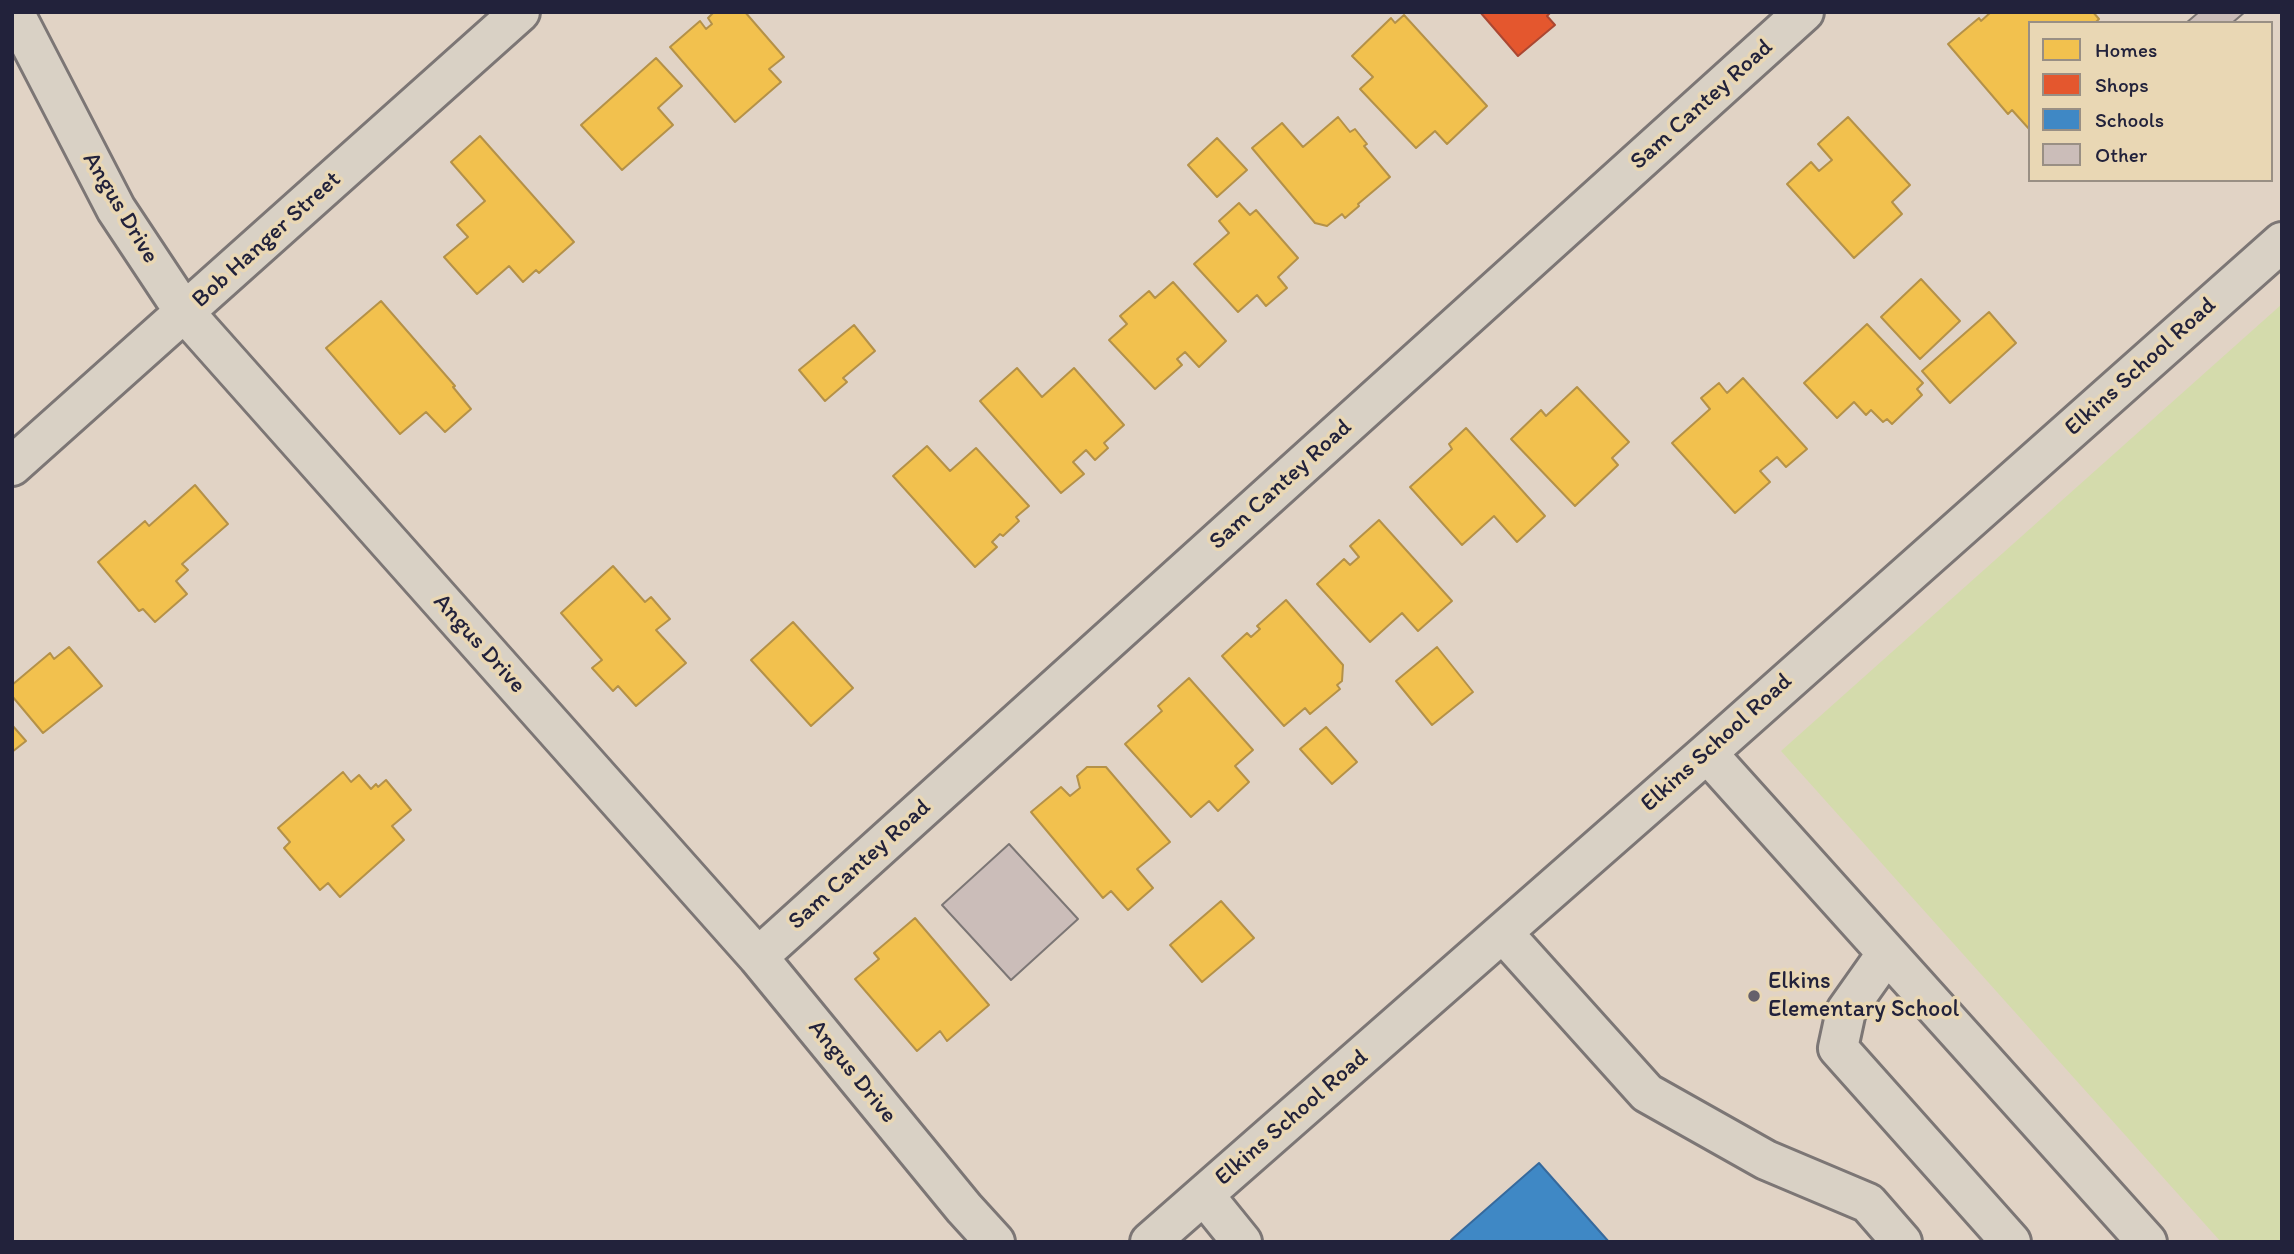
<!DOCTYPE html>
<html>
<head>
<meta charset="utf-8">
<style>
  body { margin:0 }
  #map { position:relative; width:2294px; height:1254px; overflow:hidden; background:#e1d3c5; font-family:Itim,sans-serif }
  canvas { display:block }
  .frame { position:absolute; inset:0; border:14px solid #22223b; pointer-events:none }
  .legend { position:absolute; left:2028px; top:21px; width:245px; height:161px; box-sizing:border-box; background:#e9d7b4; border:2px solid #998f84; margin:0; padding:9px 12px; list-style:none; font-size:21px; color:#22223b }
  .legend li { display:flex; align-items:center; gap:14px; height:35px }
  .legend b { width:35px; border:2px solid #998f84 }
</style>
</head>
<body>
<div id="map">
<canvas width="2294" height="1254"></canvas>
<div class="frame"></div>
<ul class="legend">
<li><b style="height:19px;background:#f2c14e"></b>Homes</li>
<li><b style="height:19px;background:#e4572e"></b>Shops</li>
<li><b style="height:19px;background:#3f88c5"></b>Schools</li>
<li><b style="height:19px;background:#cbbdb9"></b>Other</li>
</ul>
</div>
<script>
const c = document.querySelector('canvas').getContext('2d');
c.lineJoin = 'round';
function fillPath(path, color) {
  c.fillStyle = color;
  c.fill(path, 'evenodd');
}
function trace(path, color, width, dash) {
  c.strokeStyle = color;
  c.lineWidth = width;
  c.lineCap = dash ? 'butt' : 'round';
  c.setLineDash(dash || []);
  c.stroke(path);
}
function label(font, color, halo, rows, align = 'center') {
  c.font = font + ' Itim,sans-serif';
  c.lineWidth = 7;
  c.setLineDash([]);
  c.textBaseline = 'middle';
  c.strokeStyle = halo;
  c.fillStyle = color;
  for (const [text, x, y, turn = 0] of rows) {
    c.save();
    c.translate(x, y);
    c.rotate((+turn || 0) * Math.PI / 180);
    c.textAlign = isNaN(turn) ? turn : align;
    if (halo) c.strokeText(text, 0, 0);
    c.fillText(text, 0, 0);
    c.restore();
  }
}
fillPath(new Path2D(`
  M 2282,304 L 2282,1242 L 2221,1242 L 1781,751 Z`), '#d4dbac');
const homes = new Path2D(`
  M 714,12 L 745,12 L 784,57 L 769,69 L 781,82 L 735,122 L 670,47 L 700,21 L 706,29 L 712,24 L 708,18 Z
  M 1991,12 L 2093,12 L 2099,19 L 2095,23 L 2030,23 L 2030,130 L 2012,110 L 2008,114 L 1948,44 L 1979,18 L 1981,21 Z
  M 1404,15 L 1487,106 L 1447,144 L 1435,131 L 1416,148 L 1360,89 L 1373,77 L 1352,56 L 1391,18 L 1395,23 Z
  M 656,58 L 682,86 L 658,108 L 673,125 L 622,170 L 581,125 Z
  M 1338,117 L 1350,132 L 1355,129 L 1367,144 L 1364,146 L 1390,177 L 1358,204 L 1359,206 L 1345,218 L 1342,214 L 1327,226 L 1315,223 L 1252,148 L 1282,123 L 1303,147 Z
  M 1848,117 L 1910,185 L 1892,202 L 1902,214 L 1854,258 L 1787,184 L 1811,162 L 1819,171 L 1832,160 L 1818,144 Z
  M 480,136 L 574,242 L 539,273 L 536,270 L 523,282 L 509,266 L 477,294 L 444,257 L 468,237 L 457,225 L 485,201 L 451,162 Z
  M 1217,138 L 1247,170 L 1217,197 L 1188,165 Z
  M 1239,203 L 1250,215 L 1256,210 L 1298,258 L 1278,277 L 1287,288 L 1266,306 L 1257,295 L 1238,312 L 1194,264 L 1229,233 L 1219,221 Z
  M 1921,279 L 1960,321 L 1920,359 L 1881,317 Z
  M 1173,282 L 1226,341 L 1199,367 L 1185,352 L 1177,359 L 1182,365 L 1155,389 L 1109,340 L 1127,324 L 1120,316 L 1149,291 L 1155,298 Z
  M 381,301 L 455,386 L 453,387 L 471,409 L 445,432 L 426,412 L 400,434 L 326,348 Z
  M 1989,312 L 2016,343 L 1950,403 L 1922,371 Z
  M 1867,324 L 1923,383 L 1917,389 L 1922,395 L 1892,424 L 1887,419 L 1883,422 L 1871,410 L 1866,415 L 1854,402 L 1837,418 L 1804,383 Z
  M 854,325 L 875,351 L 843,378 L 847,382 L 825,401 L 799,370 Z
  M 1017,368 L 1042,397 L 1074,368 L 1124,425 L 1104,443 L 1108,448 L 1095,460 L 1086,450 L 1073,462 L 1084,474 L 1061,493 L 980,401 Z
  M 1743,378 L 1807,449 L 1786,467 L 1777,457 L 1760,471 L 1770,482 L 1735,513 L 1672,443 L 1710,409 L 1701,398 L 1719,383 L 1727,393 Z
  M 1577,387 L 1629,442 L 1612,458 L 1618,465 L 1575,506 L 1511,439 L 1541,410 L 1546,416 Z
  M 1466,428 L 1545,516 L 1517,542 L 1494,516 L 1462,545 L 1410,487 L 1452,449 L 1449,444 Z
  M 927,446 L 950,471 L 976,448 L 1029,506 L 1016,517 L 1019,521 L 1003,536 L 1000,534 L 992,542 L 997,547 L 975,567 L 893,476 Z
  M 195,485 L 228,524 L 182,564 L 188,570 L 176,581 L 187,594 L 155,622 L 143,609 L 139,611 L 98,562 L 145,521 L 149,526 Z
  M 1379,520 L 1452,601 L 1418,631 L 1402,613 L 1370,642 L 1317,584 L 1344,559 L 1350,565 L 1359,557 L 1350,546 Z
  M 613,566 L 645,602 L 651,597 L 670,619 L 656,630 L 686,663 L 636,706 L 618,686 L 613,691 L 592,668 L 602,660 L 561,613 Z
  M 1286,600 L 1343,665 L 1342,681 L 1337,685 L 1340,689 L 1310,714 L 1305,708 L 1284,726 L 1222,656 L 1247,633 L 1251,637 L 1260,629 L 1257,626 Z
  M 793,622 L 853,688 L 811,726 L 751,660 Z
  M 69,647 L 102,686 L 43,733 L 12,696 L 12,685 L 50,653 L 54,659 Z
  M 1437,647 L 1473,692 L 1432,725 L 1396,681 Z
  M 1189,678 L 1253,750 L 1235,766 L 1249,782 L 1218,811 L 1209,801 L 1191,817 L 1125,744 L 1162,711 L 1158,706 Z
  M 12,725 L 26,741 L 12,752 Z
  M 1326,727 L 1357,762 L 1332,784 L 1300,749 Z
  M 1087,767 L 1106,767 L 1170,842 L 1137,869 L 1153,888 L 1128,910 L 1111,891 L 1103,898 L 1031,812 L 1061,787 L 1070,796 L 1080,788 L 1077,776 Z
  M 343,772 L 351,782 L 359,775 L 371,789 L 376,784 L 378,787 L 386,780 L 411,810 L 392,826 L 404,840 L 340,897 L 328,883 L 320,890 L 284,848 L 290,842 L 278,828 Z
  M 1221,901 L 1254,938 L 1202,982 L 1170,945 Z
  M 915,918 L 989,1005 L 947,1041 L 940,1031 L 917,1051 L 855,979 L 879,959 L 874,953 Z`);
fillPath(homes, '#f2c14e');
trace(homes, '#b49148', 2);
const shops = new Path2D(`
  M 1480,12 L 1551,12 L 1547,16 L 1555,25 L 1518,56 Z`);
fillPath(shops, '#e4572e');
trace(shops, '#aa4732', 2);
const schools = new Path2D(`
  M 1539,1163 L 1609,1242 L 1453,1242 L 1451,1240 Z`);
fillPath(schools, '#3f88c5');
trace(schools, '#36699c', 2);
const building = new Path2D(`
  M 2199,12 L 2245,12 L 2232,23 L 2186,23 Z
  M 1009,844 L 1078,919 L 1011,980 L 942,905 Z`);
fillPath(building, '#cbbdb9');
trace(building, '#7c7675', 2);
const minor = new Path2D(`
  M 14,12 L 116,209 L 185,313 L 758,957 L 964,1208 L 995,1242
  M 12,466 L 520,12
  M 1707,753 L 2147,1242
  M 1503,933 L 1647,1093 L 1766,1160 L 1868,1203 L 1902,1242
  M 1887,953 L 1846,1011 L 1838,1048 L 2011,1242
  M 758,957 L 1804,12
  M 1204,1195 L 1242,1242
  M 1150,1242 L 1707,753 L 2282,242`);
trace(minor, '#7c7675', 44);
trace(minor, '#d9d1c5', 38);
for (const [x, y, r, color] of [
  [1754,996,7,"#65606b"]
]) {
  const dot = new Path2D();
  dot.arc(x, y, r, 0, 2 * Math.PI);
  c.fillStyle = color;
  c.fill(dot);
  trace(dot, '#e9d7b4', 2.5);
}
label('24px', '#22223b', '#e9d7b4', [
  ["Sam Cantey Road",1702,105,-42],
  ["Angus Drive",120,208,59],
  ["Bob Hanger Street",267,240,-42],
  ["Elkins School Road",2141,367,-42],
  ["Sam Cantey Road",1281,485,-42],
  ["Angus Drive",479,644,48],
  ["Elkins School Road",1717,743,-42],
  ["Sam Cantey Road",860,865,-42],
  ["Angus Drive",852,1072,51],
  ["Elkins School Road",1292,1118,-41]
]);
label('24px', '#22223b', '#e9d7b4', [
  ["Elkins",1768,982],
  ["Elementary School",1768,1010]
], 'left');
</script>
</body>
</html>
